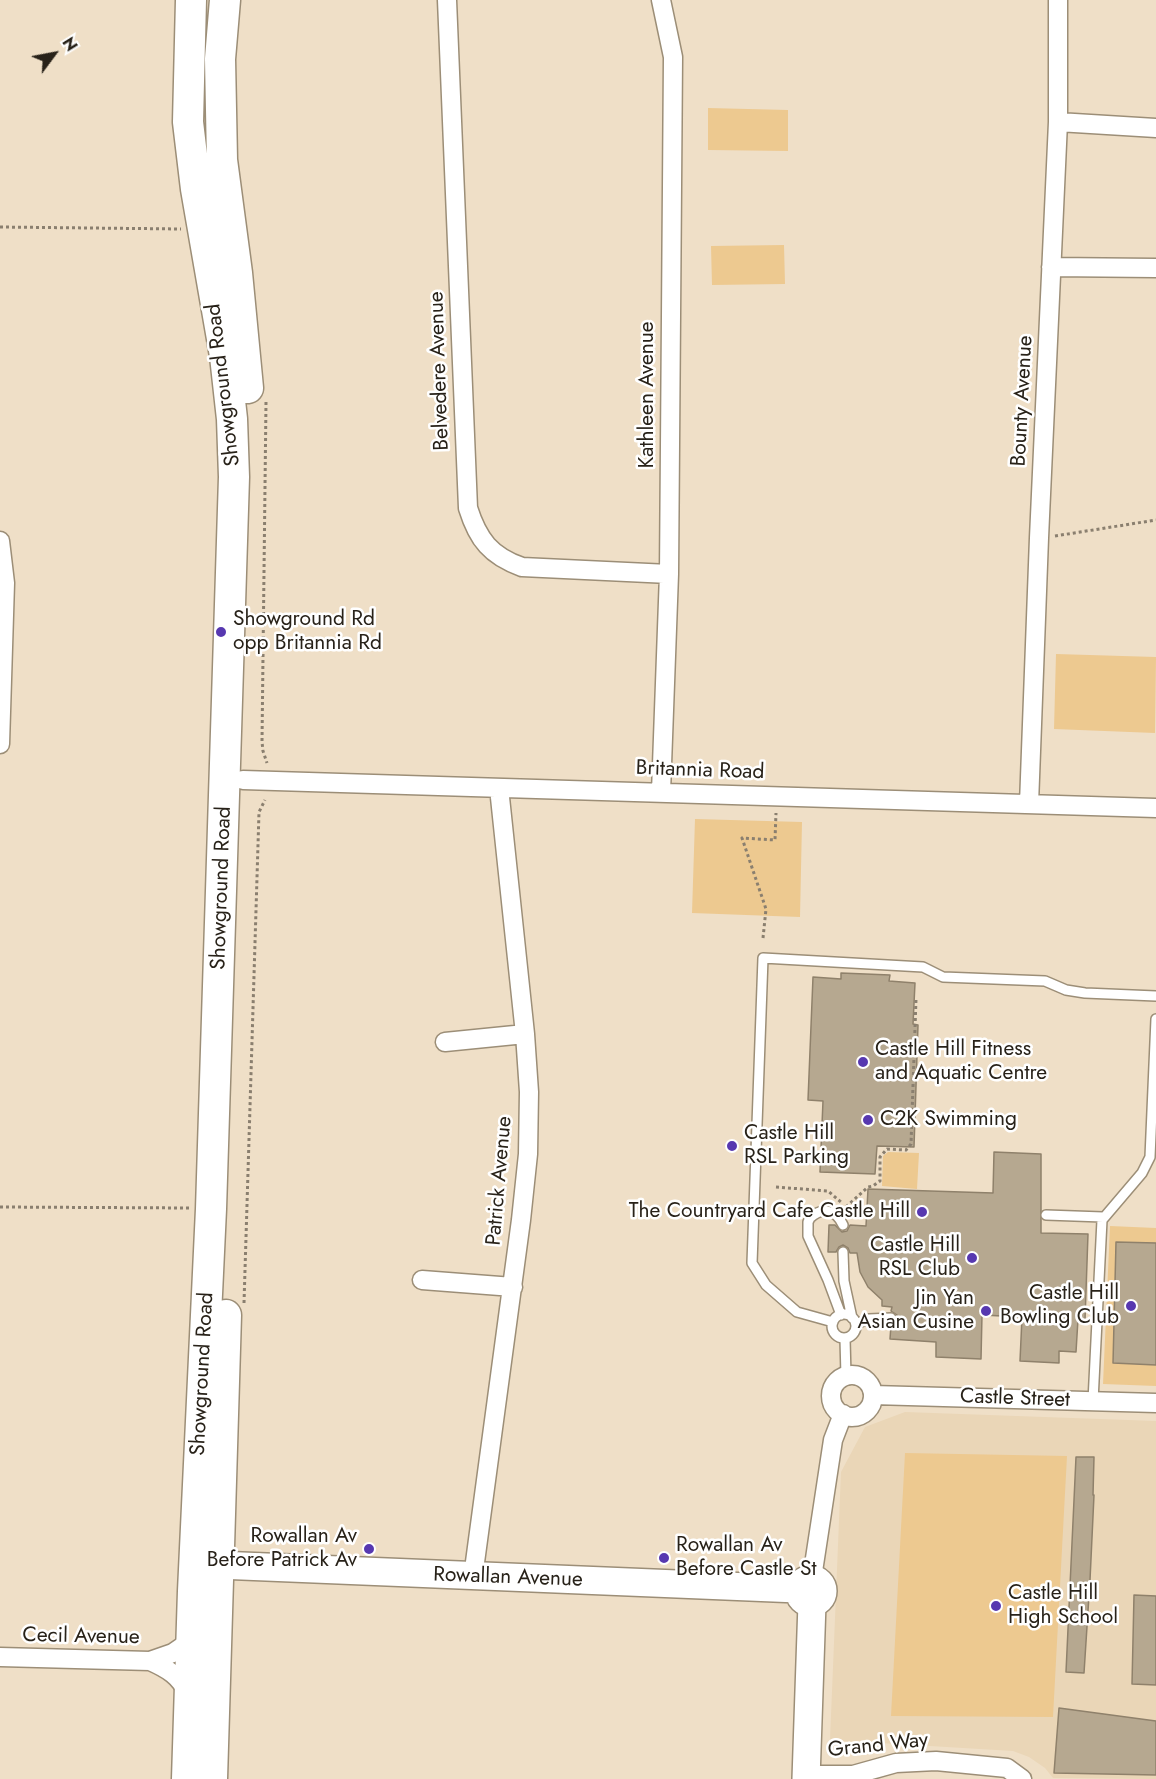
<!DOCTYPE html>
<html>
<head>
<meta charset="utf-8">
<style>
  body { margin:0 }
  #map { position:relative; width:1156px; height:1779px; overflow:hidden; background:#efdfc7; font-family:Jost,sans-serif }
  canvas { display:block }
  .north { position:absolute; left:24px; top:24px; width:60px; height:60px; -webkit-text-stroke:4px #fff; paint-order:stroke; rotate:58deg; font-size:16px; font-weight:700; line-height:24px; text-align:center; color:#282219 }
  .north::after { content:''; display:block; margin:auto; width:21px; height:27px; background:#282219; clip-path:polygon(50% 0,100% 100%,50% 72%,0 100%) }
</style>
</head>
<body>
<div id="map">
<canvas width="1156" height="1779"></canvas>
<div class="north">N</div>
</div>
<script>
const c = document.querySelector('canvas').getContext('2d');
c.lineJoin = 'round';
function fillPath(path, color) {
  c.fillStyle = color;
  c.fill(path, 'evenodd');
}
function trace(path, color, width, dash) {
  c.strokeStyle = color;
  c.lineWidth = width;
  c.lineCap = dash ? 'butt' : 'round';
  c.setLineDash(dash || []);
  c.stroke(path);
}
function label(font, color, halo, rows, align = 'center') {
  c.font = font + ' Jost,sans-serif';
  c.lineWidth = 5;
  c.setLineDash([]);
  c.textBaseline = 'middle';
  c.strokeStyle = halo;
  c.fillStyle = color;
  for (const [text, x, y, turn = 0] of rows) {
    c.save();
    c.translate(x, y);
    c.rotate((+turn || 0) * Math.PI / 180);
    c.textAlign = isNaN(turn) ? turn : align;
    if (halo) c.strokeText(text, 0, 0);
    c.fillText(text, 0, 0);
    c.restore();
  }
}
fillPath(new Path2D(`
  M 905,1412 L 1156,1421 L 1156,1779 L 1053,1778 L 1045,1768 L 1029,1757 L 1013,1751 L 830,1740 L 841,1472 L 865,1427 Z`), '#ead6b7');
fillPath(new Path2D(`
  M 708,108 L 788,110 L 788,151 L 708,150 Z
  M 784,245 L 785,284 L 712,285 L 711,246 Z
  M 1056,654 L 1156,657 L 1155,733 L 1054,729 Z
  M 695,819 L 802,822 L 800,917 L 692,913 Z
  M 888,1152 L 919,1153 L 917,1189 L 882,1186 L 883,1156 Z
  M 1110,1226 L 1156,1228 L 1156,1386 L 1103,1384 Z
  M 905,1453 L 1067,1456 L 1053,1717 L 891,1716 Z`), '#edc990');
const building = new Path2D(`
  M 841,973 L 890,975 L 889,981 L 915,983 L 913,1024 L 918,1025 L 914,1147 L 877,1146 L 875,1174 L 820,1172 L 823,1101 L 808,1100 L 813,977 L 841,979 Z
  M 994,1152 L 1041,1154 L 1041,1233 L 1088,1234 L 1085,1320 L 1078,1319 L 1076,1352 L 1059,1351 L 1059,1363 L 1020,1361 L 1022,1317 L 982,1315 L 981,1359 L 936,1357 L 936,1342 L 890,1339 L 891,1325 L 897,1322 L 897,1315 L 891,1311 L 892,1307 L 882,1306 L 882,1300 L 868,1287 L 860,1272 L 857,1253 L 850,1253 L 848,1248 L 843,1245 L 839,1247 L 836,1252 L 828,1252 L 829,1225 L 835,1225 L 842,1232 L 847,1231 L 850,1225 L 866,1226 L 868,1189 L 993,1193 Z
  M 1116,1242 L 1156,1243 L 1156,1365 L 1113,1363 Z
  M 1076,1457 L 1094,1457 L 1093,1495 L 1094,1495 L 1090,1580 L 1084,1673 L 1066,1672 Z
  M 1134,1595 L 1156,1596 L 1156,1685 L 1132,1684 Z
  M 1059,1708 L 1156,1721 L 1156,1775 L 1054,1773 Z`);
fillPath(building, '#b6a890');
trace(building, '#8f816b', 1.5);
const lane = new Path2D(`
  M 1046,1215 L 1103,1217
  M 843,1252 L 844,1281 L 852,1318
  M832 1326a12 12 0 1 1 24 0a12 12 0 1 1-24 0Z
  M 841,1315 L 828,1280 L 808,1236 L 808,1222 L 810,1218 C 822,1207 836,1209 843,1225
  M 833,1322 L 797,1312 L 766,1285 L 752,1263 L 763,958 L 923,967 L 943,977 L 1045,981 L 1066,990 L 1085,993 L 1156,996
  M 856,1324 L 869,1319 L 891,1318
  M 845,1339 L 846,1376
  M 1093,1401 L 1102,1220 L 1142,1173 L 1150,1157 L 1156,1019`);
const street = new Path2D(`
  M 447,0 L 468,508 C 478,540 491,556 522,567 L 669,574
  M 1058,122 L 1156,128
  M 1051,267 L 1156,268
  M 0,541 L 5,583 L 0,744
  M 243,780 L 1156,808
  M 661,792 L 669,574 L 673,57 L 661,0
  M 1029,804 L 1039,538 L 1058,122 L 1058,0
  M 445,1042 L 525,1034
  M 422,1280 L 513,1287
  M831 1396a21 21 0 1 1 42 0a21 21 0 1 1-42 0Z
  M 873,1395 L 1156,1403
  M 473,1577 L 521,1220 L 528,1154 L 529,1092 L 525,1034 L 499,788
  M 812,1578 L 833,1440 L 843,1414
  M 0,1657 L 150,1661 L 173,1653 L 192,1640
  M 150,1661 C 168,1669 180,1676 188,1694
  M 806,1775 L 853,1775 L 896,1763 L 936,1761 L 1007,1768 L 1022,1779`);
const secondary = new Path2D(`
  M 218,1565 L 798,1589
  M799 1591a12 12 0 1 1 24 0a12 12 0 1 1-24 0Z
  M 806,1779 L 812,1603`);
const primary = new Path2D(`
  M 225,0 L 220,59 L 222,160 L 237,273 L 248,388
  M 187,1779 L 193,1591 L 211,1209 L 234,477 L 232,419 L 225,356 L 196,189 L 188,122 L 191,0
  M 212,1779 L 226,1315`);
trace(lane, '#9c8e77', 12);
trace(street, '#9c8e77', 21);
trace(secondary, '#9c8e77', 30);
trace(primary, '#9c8e77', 33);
trace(new Path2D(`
  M 0,227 L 181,229
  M 266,402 L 262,742 L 263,751 L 267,763
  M 1055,536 L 1156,520
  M 763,938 L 766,909 L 742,838 L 775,840 L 776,813
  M 776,1187 L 828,1191 L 842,1203
  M 0,1207 L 190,1208
  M 846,1207 L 868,1187 L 873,1186 L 880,1181 L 880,1157 L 887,1149 L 906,1150 L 911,1144 L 916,999
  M 244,1303 L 259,812 L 265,800`), '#8a7f6f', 3, [3, 3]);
trace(lane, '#fff', 9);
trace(street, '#fff', 18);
trace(secondary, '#fff', 27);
trace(primary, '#fff', 30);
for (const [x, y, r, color] of [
  [221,632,6,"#5738b0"],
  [863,1062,6,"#5738b0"],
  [868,1120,6,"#5738b0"],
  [732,1146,6,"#5738b0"],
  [922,1212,6,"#5738b0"],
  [972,1258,6,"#5738b0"],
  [1131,1306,6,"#5738b0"],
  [986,1311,6,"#5738b0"],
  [369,1549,6,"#5738b0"],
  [664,1558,6,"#5738b0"],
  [996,1606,6,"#5738b0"]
]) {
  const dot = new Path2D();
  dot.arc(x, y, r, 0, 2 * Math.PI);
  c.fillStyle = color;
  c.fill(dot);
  trace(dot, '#fff', 2);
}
label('21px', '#282219', '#fff', [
  ["Belvedere Avenue",440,371,-92],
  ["Showground Road",224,385,-97],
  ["Kathleen Avenue",648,395,-90],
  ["Bounty Avenue",1023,401,-87],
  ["Britannia Road",700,771,2],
  ["Showground Road",222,888,-88],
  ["Patrick Avenue",500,1181,-85],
  ["Showground Road",203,1374,-87],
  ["Castle Street",1015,1399,2],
  ["Rowallan Avenue",508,1578,2],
  ["Cecil Avenue",81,1637,1],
  ["Grand Way",878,1746,-6]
]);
label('21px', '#282219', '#fff', [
  ["Showground Rd",233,620],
  ["opp Britannia Rd",233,644],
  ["Castle Hill Fitness",875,1050],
  ["and Aquatic Centre",875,1074],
  ["C2K Swimming",880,1120],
  ["Castle Hill",744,1134],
  ["RSL Parking",744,1158],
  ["The Countryard Cafe Castle Hill",910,1212,"right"],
  ["Castle Hill",960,1246,"right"],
  ["RSL Club",960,1270,"right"],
  ["Castle Hill",1119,1294,"right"],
  ["Bowling Club",1119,1318,"right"],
  ["Jin Yan",974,1299,"right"],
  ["Asian Cusine",974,1323,"right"],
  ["Rowallan Av",357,1537,"right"],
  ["Before Patrick Av",357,1561,"right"],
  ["Rowallan Av",676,1546],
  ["Before Castle St",676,1570],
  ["Castle Hill",1008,1594],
  ["High School",1008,1618]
], 'left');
</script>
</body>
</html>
